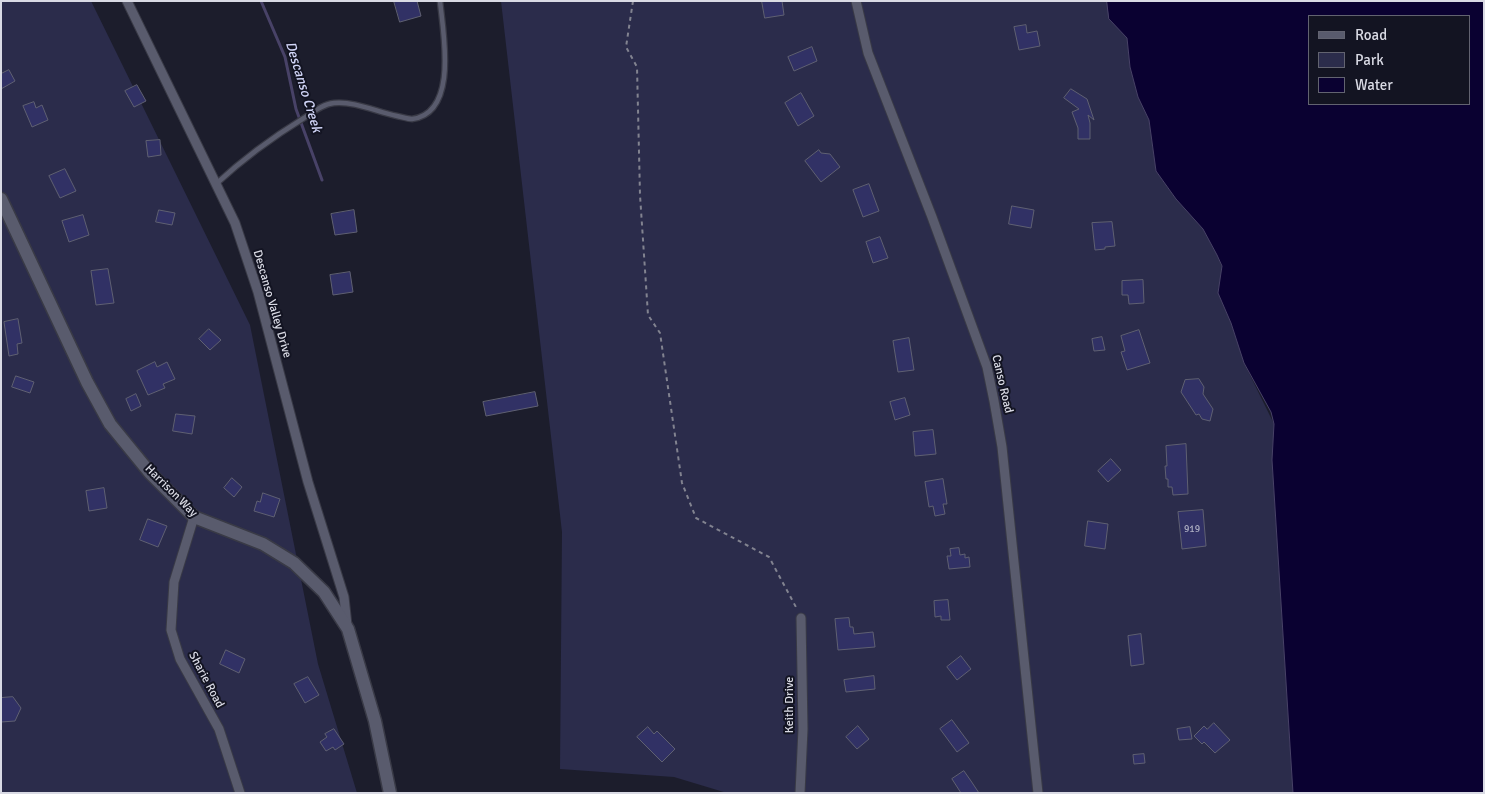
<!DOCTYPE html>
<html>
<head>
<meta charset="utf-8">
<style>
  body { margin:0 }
  #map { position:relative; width:1485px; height:794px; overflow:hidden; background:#1c1d2c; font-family:Signika,sans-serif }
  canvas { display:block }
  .frame { position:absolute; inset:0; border:2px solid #d9dae4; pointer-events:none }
  .legend { position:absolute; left:1308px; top:15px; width:162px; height:90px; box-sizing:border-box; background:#131422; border:1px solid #626370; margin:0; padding:6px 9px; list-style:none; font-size:15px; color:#d9dae4 }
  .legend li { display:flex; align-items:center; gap:10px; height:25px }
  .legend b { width:25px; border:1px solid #626370 }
</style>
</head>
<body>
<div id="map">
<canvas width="1485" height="794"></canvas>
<div class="frame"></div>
<ul class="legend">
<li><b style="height:6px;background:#595b6d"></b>Road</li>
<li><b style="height:14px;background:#2b2c4b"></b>Park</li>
<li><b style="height:14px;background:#0a0131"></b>Water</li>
</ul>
</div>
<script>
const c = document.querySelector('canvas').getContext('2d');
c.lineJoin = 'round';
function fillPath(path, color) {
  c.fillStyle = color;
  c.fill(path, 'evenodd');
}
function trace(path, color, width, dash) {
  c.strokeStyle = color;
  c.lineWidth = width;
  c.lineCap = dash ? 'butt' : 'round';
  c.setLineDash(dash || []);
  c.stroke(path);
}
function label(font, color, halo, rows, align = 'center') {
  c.font = font + ' Signika,sans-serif';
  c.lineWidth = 4;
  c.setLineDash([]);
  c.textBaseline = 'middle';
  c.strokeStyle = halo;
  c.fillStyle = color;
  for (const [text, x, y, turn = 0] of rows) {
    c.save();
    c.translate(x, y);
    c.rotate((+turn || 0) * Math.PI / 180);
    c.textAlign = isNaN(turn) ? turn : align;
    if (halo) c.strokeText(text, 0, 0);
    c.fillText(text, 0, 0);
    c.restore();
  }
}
fillPath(new Path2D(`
  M 1,1 L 91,1 L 250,325 L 318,664 L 357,793 L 1,793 Z
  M 501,1 L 1107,1 L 1110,19 L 1127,38 L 1130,67 L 1138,97 L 1149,120 L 1156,171 L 1176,199 L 1203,229 L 1217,255 L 1222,267 L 1218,293 L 1231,323 L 1244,363 L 1274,424 L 1272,460 L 1293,793 L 727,793 L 674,777 L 560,769 L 562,532 Z`), '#2b2c4b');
const water = new Path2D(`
  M 1107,1 L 1484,1 L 1484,793 L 1293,793 L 1272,460 L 1274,424 L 1271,412 L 1244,363 L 1231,323 L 1218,293 L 1222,266 L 1217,255 L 1203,229 L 1176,199 L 1156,171 L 1149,120 L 1138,97 L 1130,67 L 1127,38 L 1109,19 ZM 1309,16 L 1469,16 L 1469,104 L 1309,104 Z`);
fillPath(water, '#0a0131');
trace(water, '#484267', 1);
trace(new Path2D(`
  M 261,1 L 285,57 L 296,109 L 322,180`), '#484267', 3);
const building = new Path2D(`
  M 394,1 L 417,1 L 421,16 L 400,22 Z
  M 762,1 L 782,1 L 784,15 L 765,18 Z
  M 1026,25 L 1027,33 L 1037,31 L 1040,46 L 1019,50 L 1014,27 Z
  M 812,47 L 817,61 L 794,71 L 788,57 Z
  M 9,70 L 15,81 L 1,89 L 1,74 Z
  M 137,85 L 146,101 L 134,107 L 125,91 Z
  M 1071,89 L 1087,99 L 1094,120 L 1088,115 L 1090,123 L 1090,139 L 1078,139 L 1078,128 L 1072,112 L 1079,109 L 1064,98 Z
  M 801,93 L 814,116 L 798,126 L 785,103 Z
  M 34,102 L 36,108 L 42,105 L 48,120 L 32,127 L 23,106 Z
  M 160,140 L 161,155 L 148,157 L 146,141 Z
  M 819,150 L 821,153 L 830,154 L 840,167 L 821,182 L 805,161 Z
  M 65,169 L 76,191 L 60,198 L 49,176 Z
  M 869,184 L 879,211 L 863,217 L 853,190 Z
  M 1012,206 L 1034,210 L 1031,228 L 1009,224 Z
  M 159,210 L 175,213 L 172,225 L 156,222 Z
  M 354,210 L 357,232 L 335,235 L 331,214 Z
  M 83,215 L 89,235 L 69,242 L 62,221 Z
  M 1112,222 L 1115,246 L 1105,247 L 1105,249 L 1095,250 L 1092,223 Z
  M 880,237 L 888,258 L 873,263 L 866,242 Z
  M 108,269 L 114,303 L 96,305 L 91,271 Z
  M 350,272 L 353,292 L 333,295 L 330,275 Z
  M 1143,280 L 1144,303 L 1129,304 L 1128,295 L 1122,295 L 1122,281 Z
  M 18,319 L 22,343 L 17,344 L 18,354 L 9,356 L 4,322 Z
  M 209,329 L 221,340 L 210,350 L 199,339 Z
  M 1139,330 L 1150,363 L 1127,370 L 1121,352 L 1125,351 L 1121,336 Z
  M 1102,337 L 1105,350 L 1094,351 L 1092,339 Z
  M 909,338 L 914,370 L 898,372 L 893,341 Z
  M 155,362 L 157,367 L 167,362 L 175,379 L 163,384 L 165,388 L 148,395 L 137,371 Z
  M 16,376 L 34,382 L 30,393 L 12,387 Z
  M 1199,379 L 1204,387 L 1203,394 L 1213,409 L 1210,421 L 1202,419 L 1199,414 L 1196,415 L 1181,392 L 1185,380 Z
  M 535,392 L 538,406 L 486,416 L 483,402 Z
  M 136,394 L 141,406 L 131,411 L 126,399 Z
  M 905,398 L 910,415 L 895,420 L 890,402 Z
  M 176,414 L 195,416 L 192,434 L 173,431 Z
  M 933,430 L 936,454 L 915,456 L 913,432 Z
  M 1186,444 L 1188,494 L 1173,495 L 1172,487 L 1168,487 L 1168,479 L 1166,479 L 1165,466 L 1167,466 L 1166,446 Z
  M 1111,459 L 1121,470 L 1108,482 L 1098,471 Z
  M 232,478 L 242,487 L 234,497 L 224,488 Z
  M 943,479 L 947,504 L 943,504 L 945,514 L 935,516 L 933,506 L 929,507 L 925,482 Z
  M 104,488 L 107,508 L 89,511 L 86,491 Z
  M 263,493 L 280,499 L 274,517 L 254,511 L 257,501 L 260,502 Z
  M 1203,510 L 1206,546 L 1182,549 L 1178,512 Z
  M 148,519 L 167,526 L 158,547 L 140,540 Z
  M 1088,521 L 1108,524 L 1105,549 L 1085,546 Z
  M 959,548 L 960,555 L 965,554 L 965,558 L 969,557 L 970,567 L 949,569 L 947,556 L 951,556 L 950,549 Z
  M 948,600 L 950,620 L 941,620 L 941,616 L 935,617 L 934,601 Z
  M 849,618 L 850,627 L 853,627 L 854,634 L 873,632 L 875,647 L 838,650 L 835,619 Z
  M 1141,634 L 1144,664 L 1131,666 L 1128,636 Z
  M 226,650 L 245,659 L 239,673 L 220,664 Z
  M 961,656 L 971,669 L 957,680 L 947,667 Z
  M 874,676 L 875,689 L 846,692 L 844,680 Z
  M 308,677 L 319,695 L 305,703 L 294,684 Z
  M 13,697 L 21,708 L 15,721 L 1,722 L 1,698 Z
  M 952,720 L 969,743 L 957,752 L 940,729 Z
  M 1214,723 L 1230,740 L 1215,753 L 1204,742 L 1202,744 L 1194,736 L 1204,726 L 1207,729 Z
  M 858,726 L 869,739 L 857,749 L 846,737 Z
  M 648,727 L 654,734 L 657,731 L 675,749 L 662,762 L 637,737 Z
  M 1190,727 L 1192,739 L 1179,740 L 1177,729 Z
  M 334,729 L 344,744 L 335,750 L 333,747 L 326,751 L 320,742 L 327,737 L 325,734 Z
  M 1144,754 L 1145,763 L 1134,764 L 1133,755 Z
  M 964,771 L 971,781 L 979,793 L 961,793 L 952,779 Z`);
fillPath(building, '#313165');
trace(building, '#5f6072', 1);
const lane = new Path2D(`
  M 216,184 C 243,159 273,137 304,118 C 313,112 323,104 334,103 C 355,101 377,112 397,116 C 402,117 408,119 412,119 C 459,113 443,32 440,1`);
const street = new Path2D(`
  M 127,1 L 235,223 L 258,292 L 308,482 L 344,597 L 347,625
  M 856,1 L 868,53 L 932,217 L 987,367 L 994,401 L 1002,447 L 1038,793
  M 194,517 L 174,582 L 171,630 L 180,659 L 219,729 L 240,793
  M 800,793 L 803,729 L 801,618`);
const secondary = new Path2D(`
  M 1,199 L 87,382 L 110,424 L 150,473 L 194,517 L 263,544 L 294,563 L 324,592 L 348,629 L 375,721 L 390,793`);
trace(lane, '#393a46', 7);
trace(street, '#393a46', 11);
trace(secondary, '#393a46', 15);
trace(new Path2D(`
  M 633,1 L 626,47 L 637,67 L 640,195 L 648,315 L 660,333 L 682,483 L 696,518 L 769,557 L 797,609`), '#828390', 2, [4, 4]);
trace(lane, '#595b6d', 4.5);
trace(street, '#595b6d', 9);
trace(secondary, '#595b6d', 12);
label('10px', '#afb0c4', null, [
  ["919",1192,529]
]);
label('12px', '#d9dae4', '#131422', [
  ["Descanso Valley Drive",272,304,74],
  ["Canso Road",1002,384,77],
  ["Harrison Way",171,491,45],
  ["Sharie Road",206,680,62],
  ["Keith Drive",790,705,-90]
]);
label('italic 14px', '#d1d5f7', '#131422', [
  ["Descanso Creek",303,87,73]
]);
</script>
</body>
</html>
